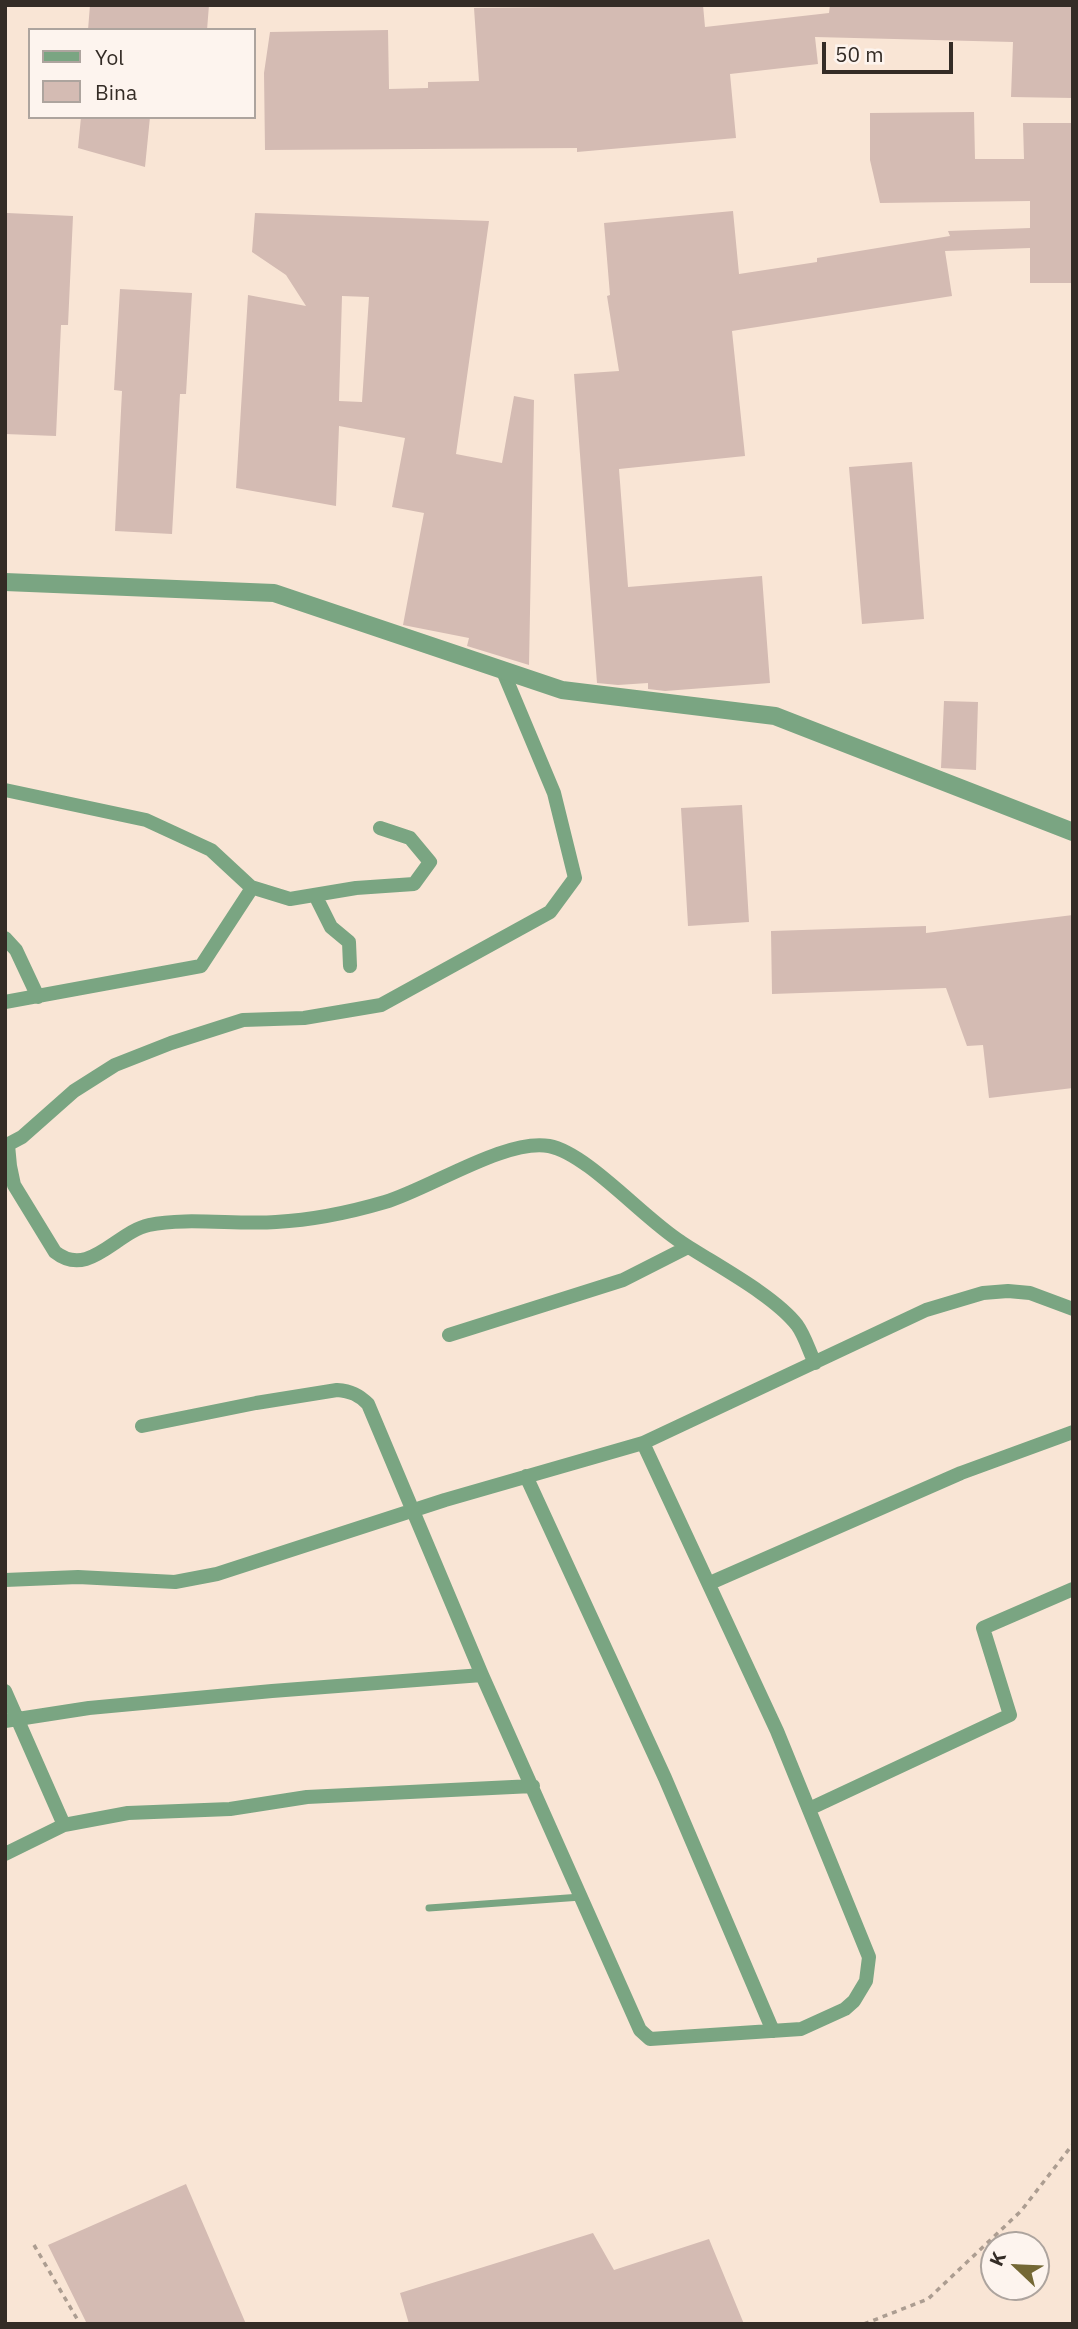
<!DOCTYPE html>
<html>
<head>
<meta charset="utf-8">
<style>
  body { margin:0 }
  #map { position:relative; width:1078px; height:2329px; overflow:hidden; background:#f9e5d5; font-family:"IBM Plex Sans",sans-serif }
  canvas { display:block }
  .frame { position:absolute; inset:0; border:7px solid #342c26; pointer-events:none }
  .legend { position:absolute; left:28px; top:28px; width:228px; height:91px; box-sizing:border-box; background:#fdf4ee; border:2px solid #ada49e; margin:0; padding:9px 12px; list-style:none; font-size:21px; color:#342c26 }
  .legend li { display:flex; align-items:center; gap:14px; height:35px }
  .legend b { width:35px; border:2px solid #ada49e }
  .north { position:absolute; left:980px; top:2231px; width:70px; height:70px; box-sizing:border-box; background:#fdf4ee; border:2px solid #ada49e; border-radius:50%; rotate:293deg; font-size:19px; font-weight:700; line-height:28px; text-align:center; color:#342c26 }
  .north::after { content:''; display:block; margin:auto; width:24px; height:32px; background:#746835; clip-path:polygon(50% 0,100% 100%,50% 72%,0 100%) }
  .scale { position:absolute; left:822px; top:42px; width:131px; height:32px; box-sizing:border-box; border:4px solid #342c26; border-top:0; padding-left:9px; font-size:21px; line-height:24px; white-space:nowrap; color:#342c26; -webkit-text-stroke:5px #fdf4ee; paint-order:stroke }
</style>
</head>
<body>
<div id="map">
<canvas width="1078" height="2329"></canvas>
<div class="frame"></div>
<ul class="legend">
<li><b style="height:9px;background:#7aa582"></b>Yol</li>
<li><b style="height:19px;background:#d4bbb3"></b>Bina</li>
</ul>
<div class="north">K</div>
<div class="scale">50 m</div>
</div>
<script>
const c = document.querySelector('canvas').getContext('2d');
c.lineJoin = 'round';
function fillPath(path, color) {
  c.fillStyle = color;
  c.fill(path, 'evenodd');
}
function trace(path, color, width, dash) {
  c.strokeStyle = color;
  c.lineWidth = width;
  c.lineCap = dash ? 'butt' : 'round';
  c.setLineDash(dash || []);
  c.stroke(path);
}
fillPath(new Path2D(`
  M 90,5 L 209,5 L 207,30 L 88,30 Z
  M 565,5 L 703,5 L 705,27 L 829,13 L 830,5 L 1073,5 L 1073,98 L 1011,97 L 1013,42 L 815,37 L 818,64 L 730,74 L 736,138 L 577,152 L 577,148 L 265,150 L 264,73 L 270,32 L 388,30 L 389,89 L 428,88 L 428,82 L 479,81 L 474,8 L 565,7 Z
  M 974,112 L 975,159 L 1024,159 L 1023,123 L 1073,123 L 1073,283 L 1030,283 L 1030,248 L 945,251 L 952,296 L 732,331 L 745,456 L 619,469 L 628,587 L 762,576 L 770,683 L 665,691 L 648,689 L 648,683 L 618,685 L 597,683 L 574,374 L 619,371 L 607,296 L 610,295 L 604,223 L 733,211 L 739,274 L 817,262 L 817,258 L 950,236 L 948,231 L 1030,228 L 1030,201 L 880,203 L 870,160 L 870,113 Z
  M 81,117 L 150,117 L 145,167 L 78,148 Z
  M 7,213 L 73,216 L 68,325 L 61,325 L 56,436 L 5,434 Z
  M 255,213 L 489,221 L 456,454 L 502,463 L 514,396 L 534,400 L 529,665 L 467,646 L 469,638 L 403,625 L 424,513 L 392,507 L 405,438 L 339,426 L 336,506 L 236,488 L 248,295 L 306,306 L 286,275 L 252,252 ZM 342,296 L 369,297 L 362,402 L 339,401 Z
  M 120,289 L 192,293 L 186,394 L 180,394 L 172,534 L 115,531 L 122,391 L 114,390 Z
  M 912,462 L 924,619 L 862,624 L 849,467 Z
  M 944,701 L 978,702 L 976,770 L 941,768 Z
  M 742,805 L 749,922 L 688,926 L 681,808 Z
  M 1073,915 L 1073,1088 L 989,1098 L 983,1045 L 967,1046 L 946,988 L 772,994 L 771,931 L 926,926 L 926,933 Z
  M 186,2184 L 246,2324 L 87,2324 L 48,2245 Z
  M 593,2233 L 614,2270 L 709,2239 L 744,2324 L 409,2324 L 400,2293 Z`), '#d4bbb3');
trace(new Path2D(`
  M 34,2245 L 80,2324
  M 864,2324 L 928,2299 L 1021,2211 L 1073,2144`), '#ac9d91', 3.5, [5, 5]);
trace(new Path2D(`
  M 429,1908 L 581,1897`), '#7aa582', 7);
trace(new Path2D(`
  M 5,790 L 146,820 L 211,850 L 252,888 L 201,966 L 5,1002
  M 251,887 L 290,899 L 356,888 L 414,884 L 430,862 L 410,838 L 380,828
  M 315,895 L 331,927 L 349,942 L 350,966
  M 5,938 L 16,950 L 38,997
  M 8,1145 L 10,1166 L 14,1185 L 55,1252 C 89,1279 116,1232 149,1225 C 186,1217 237,1225 276,1222 C 312,1220 351,1212 385,1202 C 429,1189 506,1138 549,1146 C 587,1153 644,1219 681,1242 C 714,1264 774,1295 797,1325 C 805,1336 809,1351 815,1363
  M 5,1146 L 22,1137 L 74,1091 L 115,1065 L 171,1043 L 243,1020 L 304,1018 L 381,1005 L 550,912 L 575,878 L 554,793 L 502,669
  M 449,1335 L 623,1280 L 688,1247
  M 142,1426 L 256,1403 L 337,1390 C 351,1391 359,1395 368,1404 L 482,1675 L 640,2030 L 650,2039 L 801,2029 L 845,2009 L 854,2001 L 866,1981 L 869,1957 L 777,1731 L 643,1443
  M 526,1476 L 665,1778 L 773,2031
  M 5,1580 L 78,1577 L 175,1582 L 217,1574 L 445,1500 L 643,1443 L 926,1310 L 983,1293 L 1008,1291 L 1030,1293 L 1073,1309
  M 710,1583 L 961,1473 L 1073,1432
  M 5,1691 L 64,1825
  M 5,1721 L 89,1708 L 272,1691 L 482,1675
  M 809,1809 L 1010,1715 L 983,1628 L 1073,1589
  M 5,1854 L 64,1825 L 128,1813 L 230,1809 L 307,1797 L 533,1786`), '#7aa582', 14);
trace(new Path2D(`
  M 5,582 L 274,593 L 562,690 L 775,716 L 1073,832`), '#7aa582', 18);
</script>
</body>
</html>
